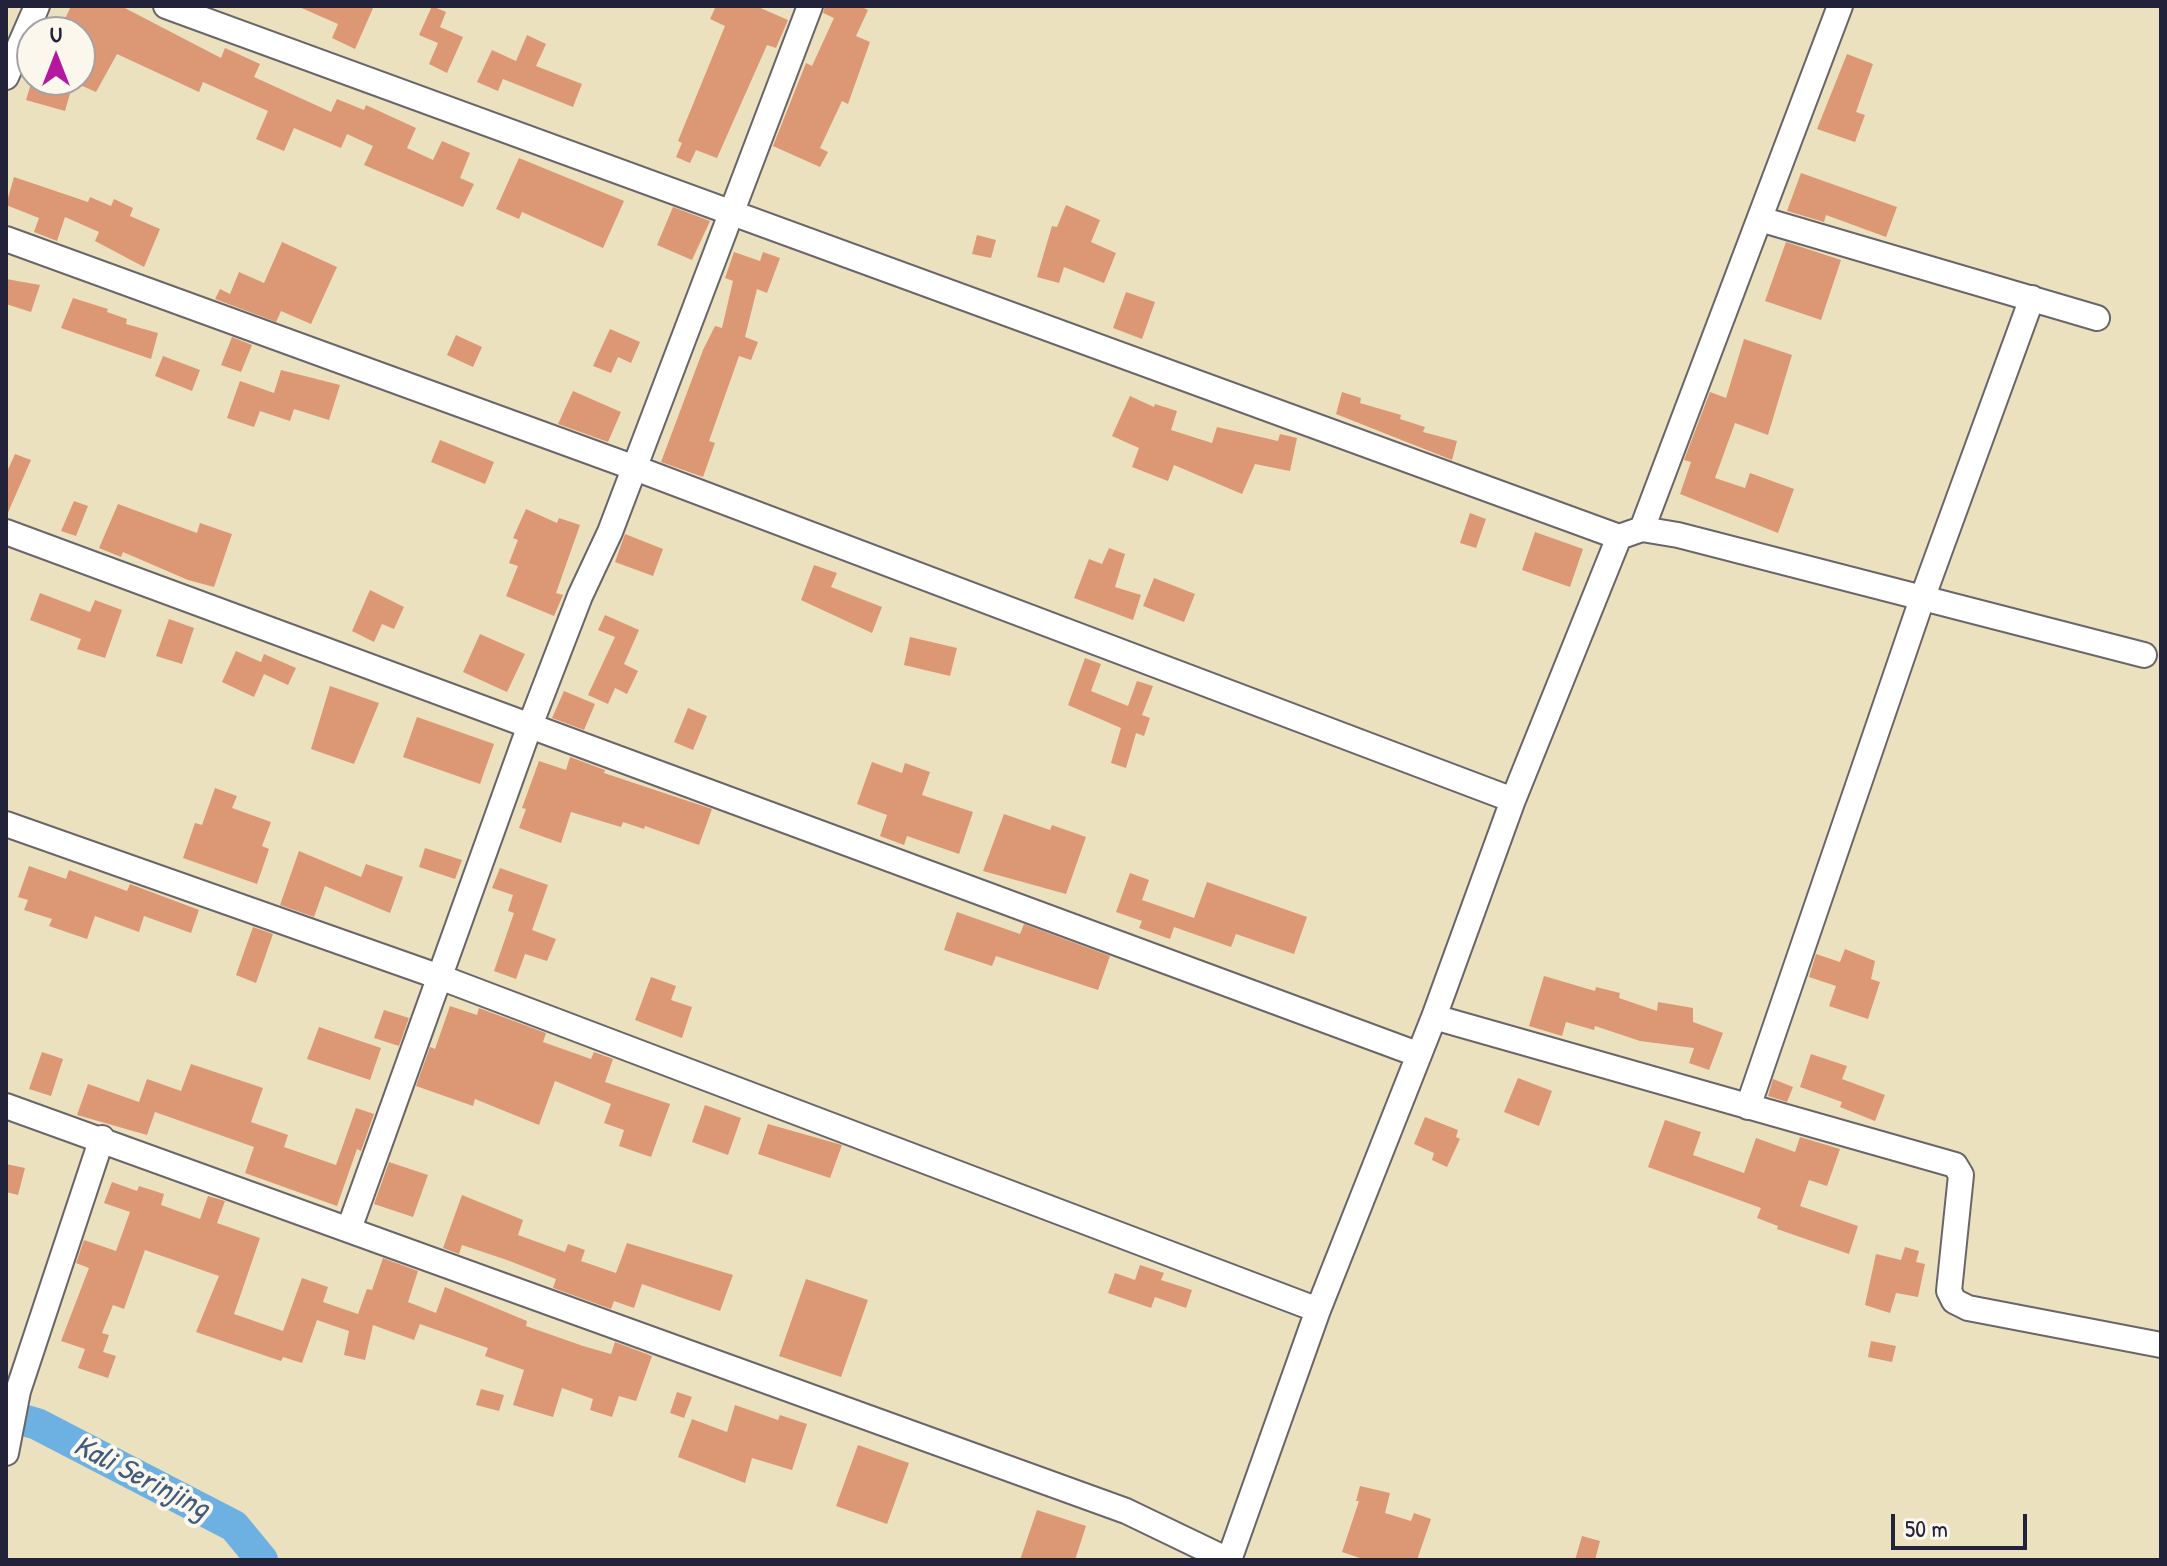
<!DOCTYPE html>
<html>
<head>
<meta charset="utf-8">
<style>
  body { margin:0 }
  #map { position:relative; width:2167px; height:1566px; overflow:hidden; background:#ece1bf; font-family:"Patrick Hand",sans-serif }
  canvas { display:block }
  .frame { position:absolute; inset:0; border:8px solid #22223b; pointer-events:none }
  .north { position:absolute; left:16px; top:16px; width:80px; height:80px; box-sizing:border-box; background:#fbf7ec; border:2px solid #a4a2a5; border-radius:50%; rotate:0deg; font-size:22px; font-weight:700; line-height:32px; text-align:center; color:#22223b }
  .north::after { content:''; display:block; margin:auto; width:28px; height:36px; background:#b5179e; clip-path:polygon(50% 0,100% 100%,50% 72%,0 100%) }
  .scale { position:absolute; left:1891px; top:1514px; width:136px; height:36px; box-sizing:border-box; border:4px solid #22223b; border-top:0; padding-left:10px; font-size:24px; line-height:28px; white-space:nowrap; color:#22223b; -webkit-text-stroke:6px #fbf7ec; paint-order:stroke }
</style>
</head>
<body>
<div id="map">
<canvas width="2167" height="1566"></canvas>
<div class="frame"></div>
<div class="north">U</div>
<div class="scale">50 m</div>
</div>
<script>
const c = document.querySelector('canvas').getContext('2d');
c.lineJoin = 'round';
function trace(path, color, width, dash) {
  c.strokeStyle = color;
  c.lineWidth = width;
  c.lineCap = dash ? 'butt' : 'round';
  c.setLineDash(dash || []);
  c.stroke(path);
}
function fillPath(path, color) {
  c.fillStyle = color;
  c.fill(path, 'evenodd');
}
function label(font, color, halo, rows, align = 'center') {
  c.font = font + ' "Patrick Hand",sans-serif';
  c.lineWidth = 8;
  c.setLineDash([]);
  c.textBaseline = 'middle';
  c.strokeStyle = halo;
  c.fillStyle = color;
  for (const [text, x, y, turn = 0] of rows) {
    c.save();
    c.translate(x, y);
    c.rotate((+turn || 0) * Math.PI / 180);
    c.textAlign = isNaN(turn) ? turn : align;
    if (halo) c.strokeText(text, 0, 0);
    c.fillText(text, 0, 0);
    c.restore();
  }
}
trace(new Path2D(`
  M 6,1415 L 37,1424 L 234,1526 L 262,1560`), '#6db1e2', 32);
fillPath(new Path2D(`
  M 71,6 L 121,6 L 221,58 L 225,48 L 260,64 L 254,77 L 331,112 L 337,99 L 364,110 L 366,105 L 416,128 L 407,148 L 433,160 L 442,141 L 470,153 L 460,178 L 474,184 L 463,207 L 364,165 L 373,146 L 347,134 L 341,148 L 294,128 L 284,151 L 256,139 L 268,111 L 203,82 L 199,92 L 117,54 L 96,92 L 80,85 L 80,32 L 59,32 Z
  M 297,6 L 374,6 L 355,49 L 332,38 L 338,24 Z
  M 432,6 L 446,12 L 440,27 L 463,37 L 447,73 L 429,64 L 438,43 L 419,35 Z
  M 716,6 L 756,6 L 788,20 L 776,48 L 767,45 L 717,158 L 696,150 L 690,163 L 676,157 L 682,143 L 678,141 L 725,26 L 710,19 Z
  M 825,6 L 860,6 L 868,10 L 856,36 L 870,42 L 848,104 L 842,101 L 820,148 L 828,152 L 820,167 L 773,146 L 806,63 L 812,66 L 834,18 L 823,13 Z
  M 527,35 L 546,44 L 536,66 L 582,84 L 573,107 L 503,79 L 498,91 L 477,82 L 492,50 L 516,61 Z
  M 1847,54 L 1873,64 L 1856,112 L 1865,115 L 1855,142 L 1817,129 Z
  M 32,80 L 74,80 L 65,111 L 26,100 Z
  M 519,158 L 624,201 L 603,248 L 522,212 L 519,219 L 496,209 Z
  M 1801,173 L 1897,207 L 1886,237 L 1826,215 L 1824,222 L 1787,211 Z
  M 14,177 L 88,202 L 90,197 L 111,206 L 114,199 L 133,208 L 130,216 L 160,229 L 144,267 L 95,241 L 99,232 L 65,217 L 57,241 L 34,232 L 39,218 L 6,205 Z
  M 1066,205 L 1100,220 L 1091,242 L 1116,253 L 1104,283 L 1064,267 L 1059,283 L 1037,277 L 1052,226 L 1057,227 Z
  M 673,207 L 710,221 L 692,260 L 657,245 Z
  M 977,235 L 996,240 L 991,258 L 972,254 Z
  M 282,242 L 337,267 L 311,324 L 281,311 L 276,322 L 215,299 L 220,289 L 230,294 L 239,272 L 264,283 Z
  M 1786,242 L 1841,260 L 1821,320 L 1765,301 Z
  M 734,252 L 760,261 L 763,252 L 780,258 L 767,293 L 757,289 L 745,337 L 758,342 L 751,360 L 739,356 L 709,441 L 715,443 L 703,477 L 661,462 L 703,350 L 715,326 L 722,328 L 733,281 L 725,278 Z
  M 6,279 L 40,285 L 31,312 L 6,304 Z
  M 1126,292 L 1155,302 L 1142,339 L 1113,328 Z
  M 73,298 L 108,309 L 107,312 L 127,319 L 126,324 L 158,333 L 151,359 L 61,328 Z
  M 610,329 L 640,342 L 631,363 L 618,357 L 611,373 L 593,366 Z
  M 456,335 L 482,347 L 473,367 L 447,355 Z
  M 232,337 L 252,345 L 241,372 L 221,365 Z
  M 1744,339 L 1792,355 L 1768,435 L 1735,423 L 1715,478 L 1745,488 L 1750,473 L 1794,489 L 1778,533 L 1680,494 L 1691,462 L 1684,460 L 1710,392 L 1726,398 Z
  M 163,356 L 200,370 L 192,391 L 155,376 Z
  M 281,370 L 340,385 L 329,420 L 294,409 L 290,421 L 260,411 L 254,427 L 227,418 L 240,381 L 274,393 Z
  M 573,391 L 621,412 L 608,442 L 558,424 Z
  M 1342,392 L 1361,398 L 1360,403 L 1401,415 L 1400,419 L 1425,427 L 1423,432 L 1457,441 L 1452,460 L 1336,414 Z
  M 1130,396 L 1154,407 L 1155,404 L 1177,411 L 1171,430 L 1212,443 L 1217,427 L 1278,441 L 1280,434 L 1297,438 L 1290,471 L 1255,464 L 1242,494 L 1174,465 L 1168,481 L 1132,467 L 1139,448 L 1112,436 Z
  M 440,440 L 494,462 L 485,484 L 431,462 Z
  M 15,454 L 31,460 L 6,517 L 6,474 Z
  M 74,501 L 88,506 L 76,536 L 61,531 Z
  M 118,504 L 197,533 L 200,523 L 232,534 L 214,587 L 188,580 L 123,552 L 121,557 L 99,548 Z
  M 526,509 L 557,523 L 559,518 L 580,525 L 556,593 L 563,595 L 554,616 L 506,596 L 518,566 L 509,563 L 518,540 L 513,538 Z
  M 1470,513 L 1486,519 L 1476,548 L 1460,543 Z
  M 1535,532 L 1583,549 L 1570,587 L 1522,570 Z
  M 625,534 L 663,549 L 653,576 L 615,562 Z
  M 1109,548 L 1125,554 L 1115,587 L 1141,595 L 1133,620 L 1074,598 L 1089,559 L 1102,564 Z
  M 814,565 L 837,573 L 831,587 L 882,607 L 872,633 L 801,600 Z
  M 1154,578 L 1195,594 L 1184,622 L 1143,606 Z
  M 370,590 L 404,607 L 394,629 L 382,624 L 374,642 L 352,631 Z
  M 40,593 L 90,612 L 95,600 L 122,610 L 105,658 L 77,649 L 81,639 L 30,620 Z
  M 605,615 L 639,630 L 624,664 L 638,671 L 627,694 L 615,688 L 608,704 L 588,695 L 615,637 L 598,630 Z
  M 169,619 L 194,628 L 182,664 L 156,656 Z
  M 480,634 L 525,654 L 507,692 L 463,672 Z
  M 910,637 L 957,648 L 950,676 L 904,665 Z
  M 236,651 L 261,662 L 264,654 L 296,668 L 288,685 L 264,674 L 254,697 L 222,682 Z
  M 1085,658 L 1101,664 L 1091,691 L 1128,706 L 1137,681 L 1153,686 L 1142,715 L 1150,718 L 1144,736 L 1136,733 L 1126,768 L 1111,763 L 1121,728 L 1068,705 Z
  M 330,686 L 379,703 L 354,764 L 311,749 Z
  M 564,691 L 595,704 L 584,730 L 552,718 Z
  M 688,708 L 707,716 L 693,750 L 674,742 Z
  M 417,717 L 494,744 L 480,784 L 403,757 Z
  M 570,757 L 605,770 L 604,773 L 712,809 L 699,845 L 645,826 L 644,829 L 623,822 L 621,827 L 571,812 L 561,843 L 519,828 L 526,809 L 522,808 L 539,761 L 566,770 Z
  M 872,762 L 902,773 L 905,763 L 930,772 L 922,795 L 973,812 L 959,854 L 907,836 L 904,845 L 880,836 L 887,815 L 857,804 Z
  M 215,788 L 237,796 L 232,808 L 271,822 L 262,846 L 269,849 L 257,884 L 183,858 L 195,823 L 202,825 Z
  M 1004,814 L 1050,830 L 1052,825 L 1086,837 L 1066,894 L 983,871 Z
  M 425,848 L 462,860 L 455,879 L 419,867 Z
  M 299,851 L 361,877 L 366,864 L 403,877 L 390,913 L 325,886 L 314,917 L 280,905 Z
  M 29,866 L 66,879 L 69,870 L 127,891 L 130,884 L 199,910 L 191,933 L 144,916 L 139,932 L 95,916 L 87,939 L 49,926 L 52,919 L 24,910 L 28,900 L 18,897 Z
  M 500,868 L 548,885 L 532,930 L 556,939 L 547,961 L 525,954 L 516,979 L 494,971 L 514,913 L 508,911 L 513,895 L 492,888 Z
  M 1130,873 L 1149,880 L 1142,900 L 1194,918 L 1207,882 L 1307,917 L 1294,954 L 1236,934 L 1231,947 L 1174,927 L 1170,939 L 1139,928 L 1142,921 L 1116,912 Z
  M 957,912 L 1020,934 L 1024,924 L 1110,956 L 1098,990 L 996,956 L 992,966 L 944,950 Z
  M 253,927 L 273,934 L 256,983 L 236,975 Z
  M 1845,949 L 1875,961 L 1871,979 L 1880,982 L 1868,1019 L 1829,1006 L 1836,986 L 1809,977 L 1816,954 L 1840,962 Z
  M 1544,976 L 1595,991 L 1596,987 L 1620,993 L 1619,998 L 1657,1011 L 1658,1002 L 1693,1008 L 1693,1022 L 1723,1033 L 1709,1070 L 1689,1063 L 1694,1048 L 1640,1041 L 1595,1026 L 1594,1030 L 1566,1022 L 1562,1036 L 1529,1026 Z
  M 651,977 L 676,986 L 671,1000 L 692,1007 L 682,1038 L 635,1020 Z
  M 450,1006 L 477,1015 L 479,1008 L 546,1033 L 543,1042 L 591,1059 L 594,1052 L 613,1059 L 605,1082 L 670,1104 L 651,1157 L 619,1146 L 624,1130 L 604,1123 L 611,1104 L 555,1081 L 539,1125 L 475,1099 L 473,1106 L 416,1086 L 430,1047 L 435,1049 Z
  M 384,1010 L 409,1018 L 399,1046 L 374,1038 Z
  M 319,1027 L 381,1048 L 370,1080 L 307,1059 Z
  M 42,1052 L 63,1059 L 51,1096 L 29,1089 Z
  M 1811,1054 L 1847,1066 L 1842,1079 L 1885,1095 L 1875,1121 L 1840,1107 L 1842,1102 L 1800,1087 Z
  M 191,1064 L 263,1088 L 251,1122 L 288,1135 L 284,1147 L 336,1165 L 356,1108 L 374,1114 L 361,1151 L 357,1149 L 337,1206 L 245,1173 L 254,1147 L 155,1112 L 147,1135 L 77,1115 L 88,1084 L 139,1102 L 147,1079 L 181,1091 Z
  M 1518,1078 L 1552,1091 L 1539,1126 L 1504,1112 Z
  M 1773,1079 L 1793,1087 L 1787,1102 L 1768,1096 Z
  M 705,1105 L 741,1118 L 728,1155 L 692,1142 Z
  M 1425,1117 L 1458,1130 L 1456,1137 L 1460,1139 L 1447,1167 L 1432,1160 L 1434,1153 L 1414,1144 Z
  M 1665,1120 L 1701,1132 L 1693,1155 L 1744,1173 L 1756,1138 L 1795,1152 L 1800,1137 L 1840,1149 L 1827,1186 L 1809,1180 L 1800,1206 L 1858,1226 L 1849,1254 L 1777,1229 L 1778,1226 L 1757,1218 L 1761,1208 L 1648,1167 Z
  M 768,1124 L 842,1145 L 830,1178 L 758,1154 Z
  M 389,1162 L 428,1175 L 413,1217 L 374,1204 Z
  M 6,1164 L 25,1168 L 18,1195 L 6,1192 Z
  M 112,1182 L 137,1191 L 139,1186 L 164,1194 L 161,1205 L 200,1219 L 208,1196 L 225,1201 L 217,1223 L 260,1238 L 234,1314 L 283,1331 L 302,1278 L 328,1287 L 323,1302 L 358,1314 L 367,1289 L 372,1290 L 383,1258 L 418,1271 L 408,1302 L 436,1313 L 445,1287 L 527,1321 L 526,1326 L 583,1346 L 611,1354 L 615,1342 L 652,1356 L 636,1401 L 619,1396 L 612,1417 L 590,1410 L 593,1399 L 562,1388 L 553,1417 L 513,1405 L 524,1370 L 485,1356 L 488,1348 L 420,1324 L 414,1340 L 373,1325 L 365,1360 L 344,1355 L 349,1331 L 317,1320 L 302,1363 L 283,1357 L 281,1361 L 196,1332 L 219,1276 L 145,1250 L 124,1309 L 113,1305 L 102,1333 L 109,1335 L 103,1352 L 116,1356 L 108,1378 L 78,1368 L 85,1349 L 61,1341 L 89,1268 L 76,1263 L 84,1240 L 116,1251 L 130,1212 L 104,1203 Z
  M 462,1195 L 523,1220 L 518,1235 L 565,1252 L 568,1244 L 585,1250 L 581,1261 L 616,1273 L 627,1243 L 733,1275 L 720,1311 L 642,1284 L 634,1308 L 614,1301 L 611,1309 L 553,1288 L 556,1279 L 507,1260 L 462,1245 L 459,1254 L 443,1248 Z
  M 1905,1247 L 1919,1251 L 1916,1262 L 1925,1264 L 1918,1297 L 1896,1293 L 1890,1313 L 1865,1305 L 1876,1254 L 1901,1260 Z
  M 1140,1265 L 1164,1273 L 1161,1280 L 1192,1290 L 1186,1308 L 1155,1297 L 1151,1308 L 1108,1293 L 1115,1273 L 1135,1280 Z
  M 806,1279 L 868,1300 L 841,1377 L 779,1356 Z
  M 1871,1341 L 1896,1346 L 1892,1362 L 1868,1357 Z
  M 481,1389 L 504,1395 L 499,1411 L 476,1405 Z
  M 677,1392 L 692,1397 L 684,1418 L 670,1413 Z
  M 735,1405 L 778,1420 L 780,1415 L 807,1424 L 792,1470 L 752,1458 L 745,1483 L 678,1457 L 692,1419 L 727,1432 Z
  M 858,1445 L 909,1463 L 887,1524 L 836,1506 Z
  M 1360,1486 L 1390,1493 L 1385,1513 L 1411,1521 L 1414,1513 L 1431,1519 L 1417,1560 L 1366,1560 L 1342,1552 L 1359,1501 L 1356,1501 Z
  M 1037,1510 L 1086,1526 L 1075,1560 L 1020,1560 Z
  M 1582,1536 L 1600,1541 L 1595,1560 L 1575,1560 Z`), '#dc9775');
const minor = new Path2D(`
  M 166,6 L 1619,537
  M 6,77 L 37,6
  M 1760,219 L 2097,318
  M 6,239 L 635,468 L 1513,800
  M 1642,529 L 1678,535 L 2144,655
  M 6,532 L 1417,1054
  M 6,824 L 437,976 L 1318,1310
  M 1434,1017 L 1955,1165 L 1961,1175 L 1949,1291 L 1954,1301 L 1968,1308 L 2161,1345
  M 6,1106 L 1126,1511 L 1228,1560
  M 1748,1107 L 1922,599 L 2032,298
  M 349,1229 L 529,728 L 580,596 L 610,532 L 810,6
  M 6,1453 L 18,1391 L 102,1138
  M 1229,1560 L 1318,1310 L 1434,1017 L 1513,800 L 1619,537 L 1642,529 L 1840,6`);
trace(minor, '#696569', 28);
trace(minor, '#fff', 24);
label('italic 30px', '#405b7e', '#fbf7ec', [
  ["Kali Serinjing",141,1478,27]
]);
</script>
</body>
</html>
